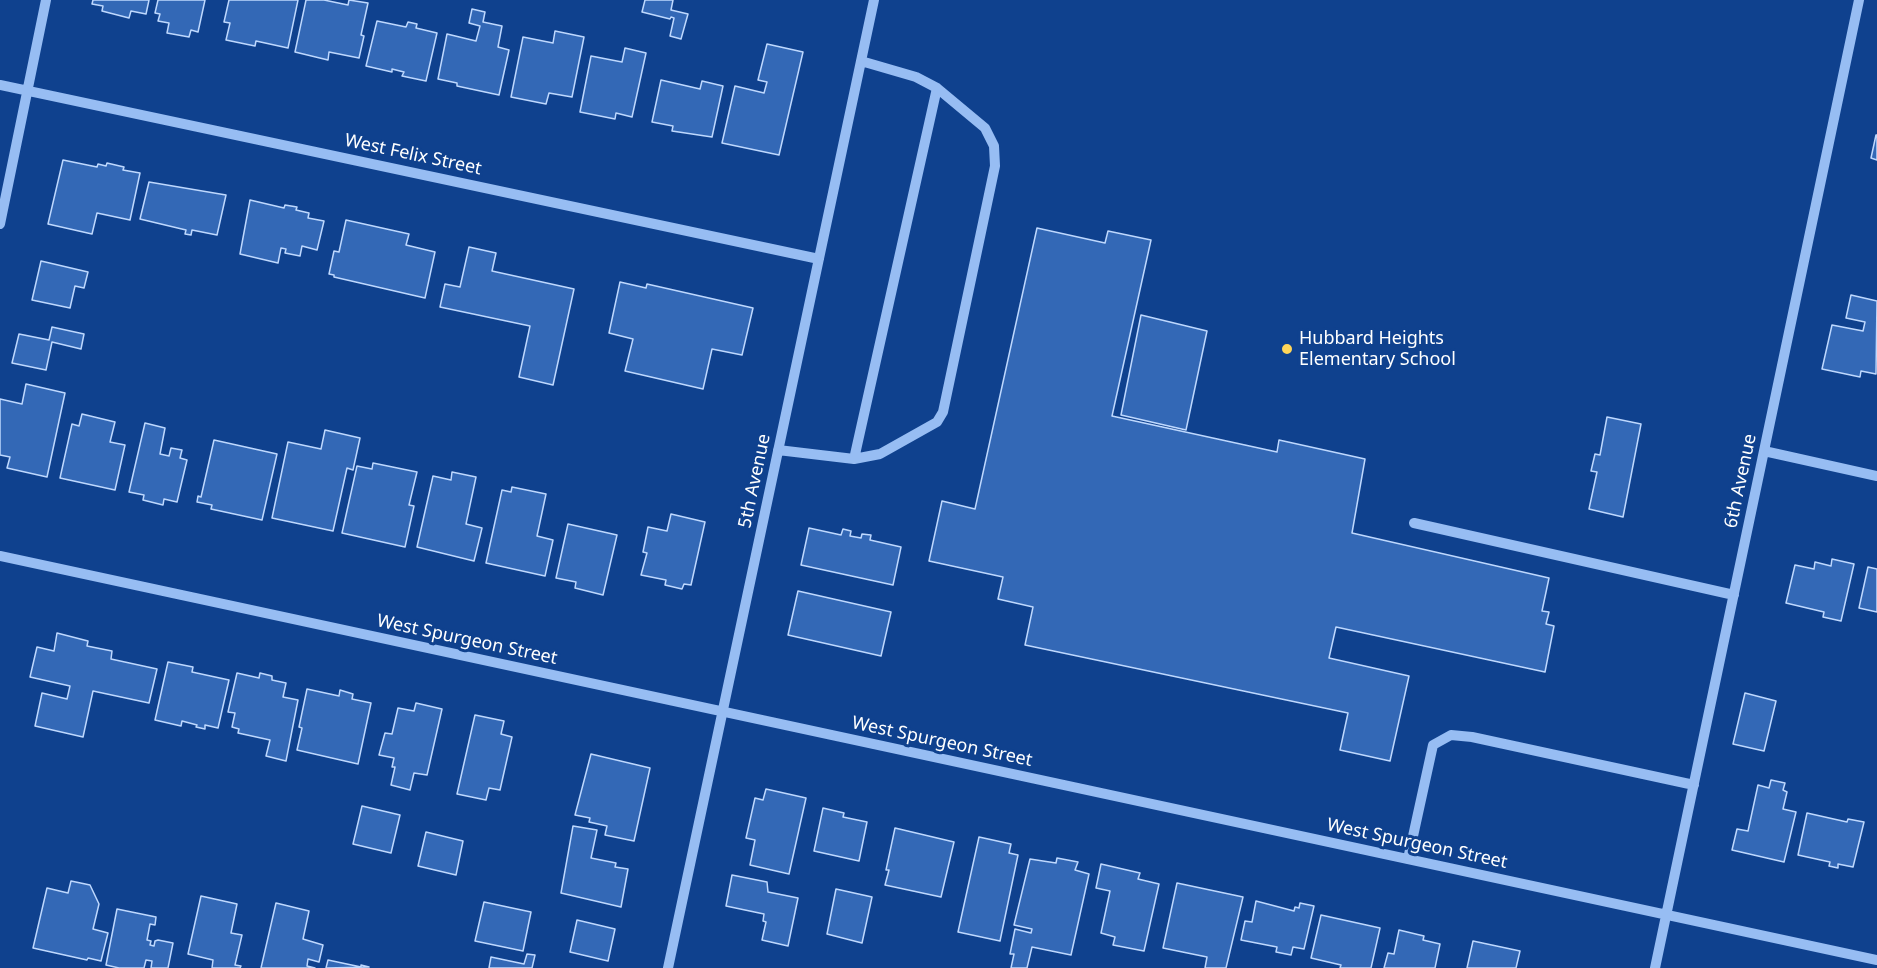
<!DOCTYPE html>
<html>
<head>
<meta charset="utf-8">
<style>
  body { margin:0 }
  canvas { display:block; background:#0f418e }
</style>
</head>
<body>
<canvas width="1877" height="968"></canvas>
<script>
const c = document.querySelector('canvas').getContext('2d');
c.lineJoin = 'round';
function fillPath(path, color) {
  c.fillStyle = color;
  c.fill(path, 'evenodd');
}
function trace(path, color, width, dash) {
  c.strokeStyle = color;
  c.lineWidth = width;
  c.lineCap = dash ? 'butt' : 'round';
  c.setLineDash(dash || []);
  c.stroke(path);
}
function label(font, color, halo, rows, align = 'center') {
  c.font = font + ' "Noto Sans",sans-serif';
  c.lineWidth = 6;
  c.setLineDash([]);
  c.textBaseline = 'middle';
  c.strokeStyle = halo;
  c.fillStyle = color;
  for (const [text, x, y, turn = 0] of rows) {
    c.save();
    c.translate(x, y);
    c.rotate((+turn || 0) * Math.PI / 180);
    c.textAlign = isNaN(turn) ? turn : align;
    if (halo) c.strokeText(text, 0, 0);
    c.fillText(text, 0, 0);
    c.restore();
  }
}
const building = new Path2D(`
  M 93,0 L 149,0 L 146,14 L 131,11 L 129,18 L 102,11 L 103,6 L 92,4 Z
  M 158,0 L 205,0 L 198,32 L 191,30 L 189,37 L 167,33 L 169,23 L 158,21 L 160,14 L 155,13 Z
  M 229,0 L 298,0 L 288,48 L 256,41 L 255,46 L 226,40 L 230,23 L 224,22 Z
  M 306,0 L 324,0 L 348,5 L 349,0 L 368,3 L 361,35 L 364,36 L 359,58 L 329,52 L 328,60 L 295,52 Z
  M 645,0 L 673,0 L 671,10 L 688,14 L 681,39 L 670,36 L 674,18 L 671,17 L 670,19 L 642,12 Z
  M 472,9 L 485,12 L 483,22 L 502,26 L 498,47 L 509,50 L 499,95 L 457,86 L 457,83 L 438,79 L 447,34 L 476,41 L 480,26 L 469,23 Z
  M 377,21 L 406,27 L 408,22 L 417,24 L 416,28 L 437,33 L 426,81 L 402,76 L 404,72 L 392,69 L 392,72 L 366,66 Z
  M 555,31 L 584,37 L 572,97 L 549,93 L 546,104 L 511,97 L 523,37 L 553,43 Z
  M 767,44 L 803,52 L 779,155 L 722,143 L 735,86 L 764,93 L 767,82 L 758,80 Z
  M 625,48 L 646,53 L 632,117 L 616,113 L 615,119 L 580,112 L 591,56 L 622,62 Z
  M 661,80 L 700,89 L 702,81 L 723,86 L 712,137 L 672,131 L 673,126 L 652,122 Z
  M 1876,135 L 1877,135 L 1877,160 L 1871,158 Z
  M 63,160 L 97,167 L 98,164 L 106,166 L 107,163 L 124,167 L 123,170 L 140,173 L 130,220 L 97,213 L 92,234 L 48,224 Z
  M 149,182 L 226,195 L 217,235 L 192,230 L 191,235 L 185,234 L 186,230 L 140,219 Z
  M 250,200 L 284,208 L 285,205 L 297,207 L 296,210 L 309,213 L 308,218 L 324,221 L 317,250 L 302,246 L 300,256 L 285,253 L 286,249 L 281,248 L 278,263 L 240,254 Z
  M 346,220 L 409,234 L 406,245 L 435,252 L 425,298 L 334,277 L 334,275 L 329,274 L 334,251 L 339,252 Z
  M 1037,228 L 1105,243 L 1108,231 L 1151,240 L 1112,416 L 1277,452 L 1279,440 L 1365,459 L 1352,533 L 1549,578 L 1542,611 L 1549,612 L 1546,624 L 1554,626 L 1545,672 L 1336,627 L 1329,658 L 1409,676 L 1390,761 L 1340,750 L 1348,713 L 1025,645 L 1033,607 L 998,599 L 1003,577 L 929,561 L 942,501 L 975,509 Z
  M 469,247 L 496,253 L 492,271 L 574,289 L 553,385 L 519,377 L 530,326 L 440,307 L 445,284 L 460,287 Z
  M 41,261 L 88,272 L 84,288 L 75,286 L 70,308 L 32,300 Z
  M 620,282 L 646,288 L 647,284 L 753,308 L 742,355 L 712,349 L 703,389 L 625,371 L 633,339 L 609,333 Z
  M 1851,295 L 1877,301 L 1876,374 L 1861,371 L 1860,377 L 1822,369 L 1832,325 L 1863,331 L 1865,322 L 1846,318 Z
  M 1141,315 L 1207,331 L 1186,430 L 1121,415 Z
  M 52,327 L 84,334 L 81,349 L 52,342 L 46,370 L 12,363 L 19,334 L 49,340 Z
  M 26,384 L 65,393 L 47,477 L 7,468 L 10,457 L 0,455 L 0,399 L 22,404 Z
  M 82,414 L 115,422 L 110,442 L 125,445 L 115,490 L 60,478 L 72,424 L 79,426 Z
  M 1607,417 L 1641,424 L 1623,517 L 1589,509 L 1597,472 L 1591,471 L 1595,454 L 1600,455 Z
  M 145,423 L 165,428 L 160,454 L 169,456 L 171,448 L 182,450 L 180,458 L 187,460 L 177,502 L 164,499 L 163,505 L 143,500 L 144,495 L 129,492 Z
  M 325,430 L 360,438 L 353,470 L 347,468 L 333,531 L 272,518 L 288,442 L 321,449 Z
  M 214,440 L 277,454 L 262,520 L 211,509 L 212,505 L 197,502 L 198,496 L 201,497 Z
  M 373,463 L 417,472 L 409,505 L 414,506 L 405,547 L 342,533 L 357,466 L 372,469 Z
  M 452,472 L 476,477 L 466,524 L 482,528 L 474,561 L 417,547 L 433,476 L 451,480 Z
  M 512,487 L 546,494 L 537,536 L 553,540 L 545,576 L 486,563 L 502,490 L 511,492 Z
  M 671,514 L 705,522 L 691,585 L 684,584 L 682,589 L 665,585 L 666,580 L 641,575 L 647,553 L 643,552 L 648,527 L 667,531 Z
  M 568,524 L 617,535 L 603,595 L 575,588 L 576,582 L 556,578 Z
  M 809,528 L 841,535 L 843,529 L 851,531 L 850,536 L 861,538 L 862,534 L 871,535 L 870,540 L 901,547 L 893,585 L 801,565 Z
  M 1832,559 L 1854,564 L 1841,621 L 1823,617 L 1824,612 L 1786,603 L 1795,565 L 1814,569 L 1815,562 L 1831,566 Z
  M 1868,567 L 1877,569 L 1877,612 L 1859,608 Z
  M 798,591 L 891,612 L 881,656 L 788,635 Z
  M 57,633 L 88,641 L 87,646 L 112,651 L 111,659 L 157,669 L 149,703 L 93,691 L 83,737 L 35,726 L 42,693 L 67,699 L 70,686 L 30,677 L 37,647 L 54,651 Z
  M 168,662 L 193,667 L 192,672 L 229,680 L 218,728 L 205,725 L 205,729 L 196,727 L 197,725 L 182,721 L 181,726 L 155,720 Z
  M 237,673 L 259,678 L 260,673 L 272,676 L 272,680 L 286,683 L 283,697 L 298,700 L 286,761 L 266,756 L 270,740 L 238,733 L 239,729 L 232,727 L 235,713 L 228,712 Z
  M 307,689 L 339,696 L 340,690 L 353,694 L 352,699 L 371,703 L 358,764 L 297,750 L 302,728 L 299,727 Z
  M 1745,693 L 1776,701 L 1764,751 L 1733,744 Z
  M 416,703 L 442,709 L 427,775 L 414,773 L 410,790 L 391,785 L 395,767 L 392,767 L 394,758 L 379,755 L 385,733 L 392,734 L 398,708 L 414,711 Z
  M 475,715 L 504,721 L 501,734 L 512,737 L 500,790 L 489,788 L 486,800 L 457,794 Z
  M 591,754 L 650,768 L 634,841 L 605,835 L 607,826 L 589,822 L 590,818 L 575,815 Z
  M 1771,780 L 1785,783 L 1783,790 L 1787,792 L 1783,809 L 1796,812 L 1784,862 L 1732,850 L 1737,829 L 1748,831 L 1758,785 L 1769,788 Z
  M 766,789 L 806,798 L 789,874 L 750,865 L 755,840 L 746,838 L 755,798 L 763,800 Z
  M 362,806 L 400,815 L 391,853 L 353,844 Z
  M 823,808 L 844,813 L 843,817 L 867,822 L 859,861 L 814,851 Z
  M 1807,813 L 1847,822 L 1848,819 L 1864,822 L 1853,867 L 1838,864 L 1838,868 L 1829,866 L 1830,862 L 1798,855 Z
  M 573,826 L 597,830 L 591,858 L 616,863 L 615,867 L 628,869 L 621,907 L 561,893 Z
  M 895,828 L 954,842 L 941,897 L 885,885 L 889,870 L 886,870 Z
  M 426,832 L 463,841 L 456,875 L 418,866 Z
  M 979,837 L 1011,844 L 1009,853 L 1018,855 L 1000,941 L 958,932 Z
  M 1057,858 L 1078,862 L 1075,870 L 1089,874 L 1071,955 L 1032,947 L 1027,968 L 1011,968 L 1014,954 L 1010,954 L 1015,929 L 1031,933 L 1032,929 L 1014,925 L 1030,859 L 1056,863 Z
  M 1101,864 L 1140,873 L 1138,879 L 1159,884 L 1144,951 L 1113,945 L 1115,937 L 1101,933 L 1110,891 L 1096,888 Z
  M 732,875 L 767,882 L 768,892 L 798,898 L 788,946 L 762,940 L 766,922 L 763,921 L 764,914 L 726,906 Z
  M 71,881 L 90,885 L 99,904 L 93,929 L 108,933 L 101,961 L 88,958 L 87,960 L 33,948 L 47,888 L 68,893 Z
  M 1177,883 L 1243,897 L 1226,968 L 1205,968 L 1207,957 L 1163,948 Z
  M 836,889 L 872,897 L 862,943 L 827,934 Z
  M 201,896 L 237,904 L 231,933 L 242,935 L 235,965 L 241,966 L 240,968 L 212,968 L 213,960 L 188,954 Z
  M 1256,901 L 1294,911 L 1295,907 L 1299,908 L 1300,903 L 1314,906 L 1304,949 L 1293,947 L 1291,955 L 1276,952 L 1277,947 L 1241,940 L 1245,921 L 1252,922 Z
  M 484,902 L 531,912 L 523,951 L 475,941 Z
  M 276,903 L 309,911 L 303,939 L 323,945 L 319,962 L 308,959 L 307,966 L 315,968 L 261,968 Z
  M 117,909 L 156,917 L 155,925 L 150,924 L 147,940 L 151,941 L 150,945 L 154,946 L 155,941 L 158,940 L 173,943 L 168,968 L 151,968 L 152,961 L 146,960 L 144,968 L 119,968 L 106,965 Z
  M 1321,915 L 1380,928 L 1371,968 L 1340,968 L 1341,965 L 1311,958 Z
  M 577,920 L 615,929 L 608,961 L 570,952 Z
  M 1399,930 L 1424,936 L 1423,940 L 1440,944 L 1435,968 L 1384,968 L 1388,953 L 1394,954 Z
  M 1473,941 L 1520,951 L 1516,968 L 1467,968 Z
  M 527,954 L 535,955 L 532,968 L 489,968 L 491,957 L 524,964 Z
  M 328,960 L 361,967 L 361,965 L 369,967 L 326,968 Z`);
fillPath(building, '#3368b6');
trace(building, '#bed8fe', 1.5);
trace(new Path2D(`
  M 0,85 L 819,259
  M 0,224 L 46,0
  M 778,450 L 854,459 L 880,454 L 937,422 L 943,412 L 995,166 L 994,146 L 985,128 L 937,88 L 916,77 L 861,61
  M 1764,451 L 1877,476
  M 854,459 L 937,88
  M 1414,523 L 1734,595
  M 0,556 L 1877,960
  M 1408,859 L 1433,745 L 1451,735 L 1472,737 L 1694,785
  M 668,968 L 874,0
  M 1655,968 L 1859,0`), '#97bdf3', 10);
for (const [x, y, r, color] of [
  [1287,349,6,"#ffd659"]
]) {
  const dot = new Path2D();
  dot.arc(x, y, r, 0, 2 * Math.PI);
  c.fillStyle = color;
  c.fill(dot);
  trace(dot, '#0f418e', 2);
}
label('18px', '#fff', '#0f418e', [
  ["West Felix Street",413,155,12],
  ["5th Avenue",755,481,-78],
  ["6th Avenue",1741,481,-78],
  ["West Spurgeon Street",467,640,12],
  ["West Spurgeon Street",942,742,12],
  ["West Spurgeon Street",1417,844,12]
]);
label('18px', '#fff', '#0f418e', [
  ["Hubbard Heights",1299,339],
  ["Elementary School",1299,360]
], 'left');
</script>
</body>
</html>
